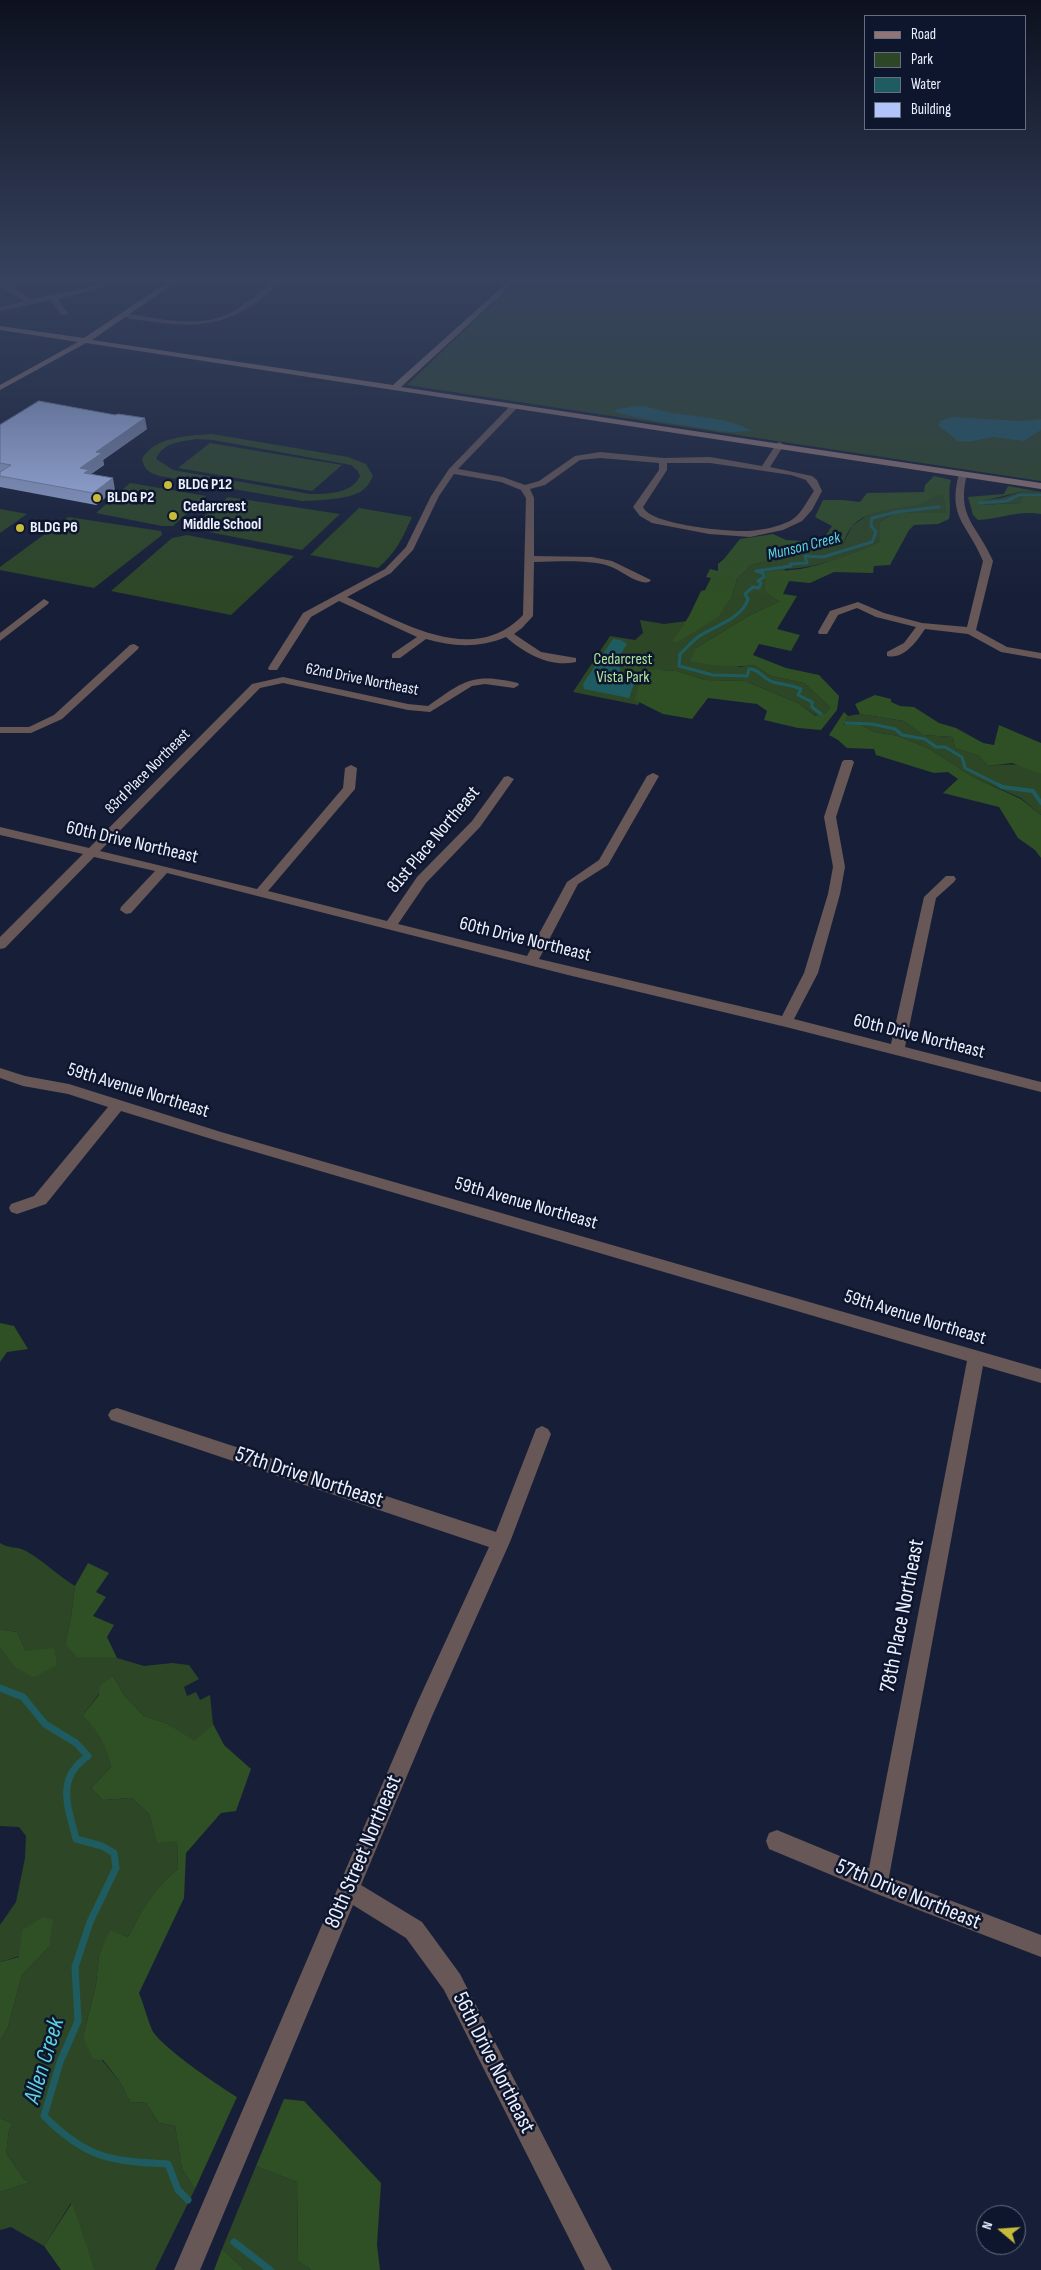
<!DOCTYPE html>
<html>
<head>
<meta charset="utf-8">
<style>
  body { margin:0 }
  #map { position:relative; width:1041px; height:2270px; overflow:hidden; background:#171f38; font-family:"Sofia Sans Condensed",sans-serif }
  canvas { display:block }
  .legend { position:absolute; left:864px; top:15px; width:162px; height:115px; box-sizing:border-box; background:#0e162e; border:1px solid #676e82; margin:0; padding:6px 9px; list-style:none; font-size:15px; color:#ecf1ff }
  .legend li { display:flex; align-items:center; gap:10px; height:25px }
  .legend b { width:25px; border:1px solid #676e82 }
  .north { position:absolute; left:976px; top:2205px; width:50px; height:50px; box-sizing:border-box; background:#0e162e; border:1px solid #676e82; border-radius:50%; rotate:288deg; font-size:14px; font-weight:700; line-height:20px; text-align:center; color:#ecf1ff }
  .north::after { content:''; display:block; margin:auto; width:18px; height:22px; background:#c7bb3c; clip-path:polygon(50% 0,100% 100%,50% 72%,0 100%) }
</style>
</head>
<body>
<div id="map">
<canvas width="1041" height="2270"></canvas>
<ul class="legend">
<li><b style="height:6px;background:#8f7575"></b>Road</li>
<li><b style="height:14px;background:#2d4726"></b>Park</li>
<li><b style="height:14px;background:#1f5c62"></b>Water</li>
<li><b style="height:14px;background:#b1c5fa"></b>Building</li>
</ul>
<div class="north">N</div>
</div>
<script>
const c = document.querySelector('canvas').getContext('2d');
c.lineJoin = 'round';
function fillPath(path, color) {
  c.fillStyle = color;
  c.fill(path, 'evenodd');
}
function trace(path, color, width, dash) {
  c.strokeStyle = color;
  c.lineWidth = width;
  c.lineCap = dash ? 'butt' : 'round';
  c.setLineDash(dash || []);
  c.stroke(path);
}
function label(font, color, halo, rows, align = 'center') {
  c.font = font + ' "Sofia Sans Condensed",sans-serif';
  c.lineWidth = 5;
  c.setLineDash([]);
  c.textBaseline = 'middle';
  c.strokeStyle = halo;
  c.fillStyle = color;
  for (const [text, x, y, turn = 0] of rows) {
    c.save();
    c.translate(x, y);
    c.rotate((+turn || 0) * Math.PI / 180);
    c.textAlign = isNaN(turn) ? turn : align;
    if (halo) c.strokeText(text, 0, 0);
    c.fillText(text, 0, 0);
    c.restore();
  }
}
fillPath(new Path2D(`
  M 518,279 L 1041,279 L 1041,481 L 407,385 Z
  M 212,434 L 348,457 L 366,464 L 373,476 C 371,480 368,486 364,489 C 352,500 318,500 302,501 L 160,476 C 150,473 144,470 142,459 C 155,436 188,436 212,434 ZM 196,439 L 213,440 L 351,465 L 358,471 L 360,476 C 352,494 327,494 310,494 L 173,470 L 156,459 C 163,442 180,442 196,439 Z
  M 210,443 L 342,465 L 312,491 L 178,468 Z
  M 130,483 L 206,496 L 173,526 L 162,526 L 96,513 Z
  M 1024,491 L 1041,492 L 1041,497 L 1022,497 L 1020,503 L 980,505 L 978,501 L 1001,498 Z
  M 937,494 L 943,494 L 946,513 L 895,513 L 880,522 L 880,541 C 853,555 815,569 785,569 L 780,601 L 750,615 L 696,648 L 739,667 L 754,665 L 771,676 L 804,683 L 830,707 L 826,713 L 817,716 L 798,703 L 745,681 L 705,680 L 677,671 L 658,670 L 638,705 L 573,692 L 610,636 L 635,640 L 643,633 L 640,620 L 664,624 L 687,621 L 677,643 L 692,633 L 732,596 L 737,579 L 751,565 L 812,549 L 842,546 L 852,526 L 872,512 L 897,507 Z
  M 228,497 L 340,514 L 302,550 L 193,529 L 193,525 Z
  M 359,508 L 412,517 C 403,537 396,553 378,568 L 310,555 Z
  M 0,509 L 27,514 L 0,533 Z
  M 68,517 L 161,531 L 162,535 L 94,588 L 0,570 L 0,567 Z
  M 187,535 L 294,556 L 231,615 L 111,591 L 172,538 Z
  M 860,714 L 904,721 L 923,735 L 953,737 L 955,748 L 979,756 L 988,766 C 1007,764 1025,762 1041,774 L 1041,815 L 1021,798 L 973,777 L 930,749 L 898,736 L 874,732 L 862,725 L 843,725 L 848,716 Z
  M 0,1543 C 8,1549 18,1546 26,1551 C 44,1561 57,1575 75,1586 L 71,1617 L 65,1644 L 102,1657 L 117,1658 L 144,1666 L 172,1663 L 189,1665 L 199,1679 L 184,1687 L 187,1696 L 196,1692 L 200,1700 L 210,1695 L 213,1724 L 195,1742 L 168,1724 L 144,1716 L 125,1696 L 113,1676 L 82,1716 C 100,1732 106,1743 111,1767 L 91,1788 L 103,1800 L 132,1798 L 149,1814 L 157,1842 L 177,1840 L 178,1869 C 154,1889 142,1910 128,1937 L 111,1931 L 99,1955 L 96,1984 L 83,2037 L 120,2082 L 130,2102 L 146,2103 L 159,2123 L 175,2126 L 182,2169 L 195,2189 L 155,2270 L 95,2270 L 71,2203 L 44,2246 L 11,2227 L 0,2230 L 0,2192 L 31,2182 L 24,2179 L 6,2153 L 9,2131 L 13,2124 L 0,2118 L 0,2041 L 8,2027 L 22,1975 L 49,1947 L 0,1962 L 0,1925 L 16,1902 L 25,1858 L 26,1836 L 19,1827 L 0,1826 L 0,1647 L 26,1651 L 17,1632 L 0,1629 Z
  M 256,2166 L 297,2182 L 298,2261 L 311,2270 L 245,2270 L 222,2249 Z`), '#2d4726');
fillPath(new Path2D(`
  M 934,476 L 951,480 C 947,494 952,505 949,519 L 938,524 L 914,525 L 909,530 L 890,565 L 874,566 L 873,573 L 834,572 L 810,583 L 789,581 L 783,594 L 797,596 L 777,629 L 800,635 L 791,651 L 759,644 L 753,655 L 786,668 L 819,675 L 839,696 L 837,710 L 821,730 L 798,728 L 764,720 L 767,711 L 757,704 L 708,698 L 692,719 L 663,714 L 635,700 L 640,680 L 622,665 L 623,661 L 644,669 L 677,671 L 705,680 L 745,681 L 798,703 L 816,716 L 826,713 L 830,707 L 804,683 L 771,676 L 754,665 C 732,668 712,666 690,661 L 696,648 L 750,615 L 780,601 L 765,591 L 766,572 C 779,570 793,571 805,568 C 826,564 861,551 880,541 L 880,522 L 895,513 L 946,513 L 943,495 L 937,494 C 918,514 878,501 853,525 C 848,530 845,539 842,546 L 812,549 L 751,565 L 737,579 L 732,596 L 718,617 L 677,643 L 673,641 L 689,616 L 701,591 L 705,590 L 711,578 L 706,577 L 710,569 L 718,571 L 718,564 L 724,559 L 740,539 L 773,534 L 786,540 L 802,541 L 825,537 L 832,526 L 815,517 L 823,500 L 843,500 L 860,502 L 867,493 L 924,492 L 925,485 Z
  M 1008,486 L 1041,492 L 1024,491 L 978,502 L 980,505 L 1020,503 L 1022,497 L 1041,497 L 1041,514 C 1017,510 1001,519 978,520 L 973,515 L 968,497 L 1004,494 Z
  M 875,695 L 891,699 L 891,702 L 900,706 L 914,707 L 939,723 L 956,728 L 983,743 L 994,745 L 999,725 L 1041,743 L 1041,774 L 1012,763 L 988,766 L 979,756 L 955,748 L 953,737 L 923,735 L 904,721 L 860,714 L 855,704 Z
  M 844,712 L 848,716 L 843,725 L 862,725 L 874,732 L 898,736 L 930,749 L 973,777 L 1021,799 L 1041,815 L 1041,858 L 1035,850 L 1018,838 L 999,807 L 943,793 L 958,779 L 948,772 L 934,773 L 876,755 L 874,749 L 847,748 L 838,740 L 829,735 Z
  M 0,1323 L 14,1326 L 28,1349 L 7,1352 L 0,1362 Z
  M 88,1563 L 109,1573 L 96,1592 L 106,1597 L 93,1616 L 114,1625 L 107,1637 L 117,1658 L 77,1657 L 65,1644 L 71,1617 L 75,1586 Z
  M 0,1629 L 17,1632 L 26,1651 L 54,1648 L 57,1665 L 34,1677 L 16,1668 L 0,1647 Z
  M 113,1676 L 125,1696 L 144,1716 L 168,1724 L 195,1741 L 213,1724 L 224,1745 L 251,1769 L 236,1811 L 221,1813 L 186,1853 L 184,1898 L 139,1993 C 144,2005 147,2018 152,2030 C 161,2047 219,2086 237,2097 L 195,2189 L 182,2169 L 175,2126 L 159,2123 L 146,2103 L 130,2102 L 120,2082 L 103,2060 L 93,2059 L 83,2037 L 96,1984 L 99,1955 L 110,1930 L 128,1937 C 144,1907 152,1891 178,1869 L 177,1841 L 157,1843 L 149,1814 L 132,1798 L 103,1800 L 91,1788 L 111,1767 C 106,1745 99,1731 82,1716 L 99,1695 L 100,1686 Z
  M 44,1917 L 53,1920 L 49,1947 L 22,1975 L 8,2027 L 0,2041 L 0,1962 L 19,1957 L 22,1930 Z
  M 284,2099 L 304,2101 L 381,2183 L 377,2245 L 380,2270 L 311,2270 L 298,2261 L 297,2182 L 256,2166 Z
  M 0,2118 L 13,2124 L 9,2131 L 6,2153 L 24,2179 L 31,2182 L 0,2192 Z
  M 72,2203 L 95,2270 L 61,2270 L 44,2246 Z
  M 222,2249 L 245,2270 L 214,2270 Z`), '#2f4f25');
fillPath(new Path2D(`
  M 637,406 C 650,406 660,411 672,413 C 699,417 726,417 752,431 L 731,432 L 720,431 L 639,418 L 615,412 L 617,409 Z
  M 952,417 L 1020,421 L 1041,419 L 1041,430 L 1024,441 L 993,437 L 968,442 L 958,441 L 939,426 L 940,421 Z
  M 613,639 L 621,640 L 627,644 L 617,660 L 621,671 L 635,681 L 629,698 L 584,689 L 583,684 Z`), '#1f5c62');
trace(new Path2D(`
  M 1008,500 L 1019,495 L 1041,495`), '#1f5c62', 2.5);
trace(new Path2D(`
  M 979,503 L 1006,501 L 1011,499
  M 821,714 L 812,707 L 812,702 L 798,695 L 801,689 C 789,684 784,685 773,682 C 764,680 760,669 749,669 L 747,676 L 713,675 L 679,666 L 680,654 C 686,649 691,642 698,637 C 714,626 742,619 748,599 L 745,594 L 753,587 L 759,588 L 761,583 L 758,581 L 764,577 L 763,573 L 756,571 L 791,566 L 790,564 L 807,563 L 805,556 L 823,557 L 872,542 L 876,532 L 871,526 L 872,518 L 896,512 L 939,507
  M 846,723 L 872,724 L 895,729 L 902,735 L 925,739 L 936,747 L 945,747 L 962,757 L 965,768 L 1001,786`), '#1f5c62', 3);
trace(new Path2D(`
  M 999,785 L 1002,787 L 1033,791 L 1041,803`), '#1f5c62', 4);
trace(new Path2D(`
  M 0,1688 L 23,1697 L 45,1724 L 76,1743 L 88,1756 C 55,1779 68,1806 76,1839 L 102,1846 L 114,1853 L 116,1868 L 90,1922 L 75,1967 L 78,2021 L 60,2062 L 44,2116 C 87,2159 110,2161 168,2164 L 178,2190 L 188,2200
  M 234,2242 L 270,2270`), '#1f5c62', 7);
fillPath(new Path2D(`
  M 111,279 L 120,279 L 91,291 L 58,299 L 68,313 L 67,315 L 61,315 L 51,300 L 0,311 L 0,307 L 24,301 L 0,286 L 0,282 L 8,284 L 31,299 L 87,288 Z
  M 275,279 L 283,279 C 242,320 211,330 154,322 C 144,320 128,320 120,315 L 124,313 C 158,318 199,330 232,312 C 248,303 261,290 275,279 Z
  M 512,404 L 519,406 L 458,469 L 503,477 L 525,485 L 539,481 L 575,456 L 600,452 L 663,458 L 710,457 L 762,466 L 777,443 L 780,442 L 784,445 L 770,467 L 812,476 L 817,480 L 822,491 L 812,510 L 802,521 L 783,530 L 750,537 L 709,534 L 652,523 L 640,516 L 633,507 L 659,470 L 659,463 L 600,458 L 580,460 L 545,485 L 530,489 L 534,498 L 534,556 L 592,557 L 612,561 L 651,580 L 649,582 C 637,585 621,570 609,566 C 586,559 558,562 534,562 L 533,616 L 522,628 L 514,634 L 541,652 L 576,658 L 576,662 C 550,668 524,653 506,637 C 480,648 453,647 426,639 L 400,658 L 392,658 L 392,654 L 417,637 L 339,601 L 311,617 L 277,670 L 269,670 L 268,668 L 303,613 L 385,569 L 406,547 L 431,496 L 449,469 ZM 667,463 L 710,463 L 791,475 L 806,480 L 814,491 C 806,502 802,514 790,521 C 777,527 763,530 749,531 C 730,532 650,525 643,507 L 667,470 ZM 454,474 L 501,482 L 521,490 L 526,498 L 523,615 C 473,668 399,621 347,597 L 391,573 L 413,550 L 439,496 Z
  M 963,471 L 967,474 C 956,518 977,524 993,561 L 976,630 L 1007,647 L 1041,653 L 1041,659 L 1001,652 L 968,634 L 925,629 C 917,641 904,660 887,656 L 887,652 L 904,643 L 916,627 L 876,617 L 857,608 L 838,615 L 827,634 L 819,634 L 818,632 L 830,611 L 858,602 L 884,613 L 922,623 L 967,627 L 983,561 C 968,524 947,518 959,474 Z
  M 44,599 L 49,602 L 48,604 L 0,641 L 0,633 Z
  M 134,644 L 139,647 L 138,649 L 62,719 L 31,733 L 0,733 L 0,727 L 29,727 L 54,715 L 130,645 Z
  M 283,677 L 408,704 L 428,706 C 463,681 473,672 518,683 L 519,685 L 514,688 L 485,684 L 472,686 L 430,712 L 408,710 L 283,683 L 260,688 L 100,851 L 257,889 L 343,788 L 345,768 L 351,765 L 357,768 L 355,789 L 268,891 L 387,921 L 417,877 L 472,821 L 504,777 L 508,776 L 514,779 L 480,827 L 426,883 L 398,924 L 527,956 L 567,882 L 599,860 L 647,776 L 653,773 L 659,776 L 608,865 L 578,884 L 539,959 L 782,1016 L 804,973 L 828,894 L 833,867 L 824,817 L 842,762 L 844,760 L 852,760 L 854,762 L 836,817 L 845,867 L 840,894 L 818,973 L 794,1019 L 891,1044 L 924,897 L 946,876 L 954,876 L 956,879 L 954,882 L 936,898 L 905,1047 L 1041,1082 L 1041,1092 L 786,1027 L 568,975 L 167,873 L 131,913 L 126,914 L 120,910 L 121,907 L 155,871 L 94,857 L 5,948 L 0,949 L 0,937 L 83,854 L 0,835 L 0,827 L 89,848 L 252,684 Z
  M 0,1068 L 25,1076 L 69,1084 L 221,1132 L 1041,1369 L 1041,1383 L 983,1366 L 889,1877 L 1041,1935 L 1041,1957 L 877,1894 L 769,1849 L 766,1841 L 769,1833 L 777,1830 L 869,1868 L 967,1361 L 218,1141 L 121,1111 L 46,1204 L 17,1214 L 11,1212 L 9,1208 L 11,1204 L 34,1196 L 108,1107 L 68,1094 L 23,1086 L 0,1078 Z
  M 117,1408 L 496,1532 L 536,1429 L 542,1426 L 548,1429 L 551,1434 L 510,1542 L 433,1714 L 361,1885 L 422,1922 L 460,1974 L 612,2270 L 585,2270 L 444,1990 L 406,1938 L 353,1905 L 200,2270 L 174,2270 L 418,1701 L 489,1547 L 111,1420 L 108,1415 L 111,1410 Z`), '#675757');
fillPath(new Path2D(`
  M 172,279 L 180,279 L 92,340 L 393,385 L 511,279 L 518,279 L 401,387 L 1041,483 L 1041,489 L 86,343 L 0,390 L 0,385 L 78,342 L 0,330 L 0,326 L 84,338 Z`), '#8f7575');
fillPath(new Path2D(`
  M 0,425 L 147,429 L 103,460 L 104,465 L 91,474 L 115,490 L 96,505 L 0,487 Z`), '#98a9d7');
fillPath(new Path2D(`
  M 145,418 L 147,429 L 103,460 L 104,465 L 90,475 L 91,481 L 80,468 L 96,452 Z
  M 113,478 L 115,490 L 96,505 L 93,493 Z`), '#7c8aaf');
const building = new Path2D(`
  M 39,401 L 115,415 L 118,414 L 145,418 L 96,452 L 102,453 L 80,468 L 89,470 L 84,473 L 113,478 L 93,493 L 0,476 L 0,472 L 11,465 L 0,463 L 0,425 Z`);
fillPath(building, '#b1c5fa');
trace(building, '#7c8aaf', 1);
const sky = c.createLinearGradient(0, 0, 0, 597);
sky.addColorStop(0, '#0d111f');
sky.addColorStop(0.47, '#36425e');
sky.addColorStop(1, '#36425e00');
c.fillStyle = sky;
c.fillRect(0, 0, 1041, 597);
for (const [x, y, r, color] of [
  [168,485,5,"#c7bb3c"],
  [97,498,5,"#c7bb3c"],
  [173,516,5,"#c7bb3c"],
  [20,528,5,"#c7bb3c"]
]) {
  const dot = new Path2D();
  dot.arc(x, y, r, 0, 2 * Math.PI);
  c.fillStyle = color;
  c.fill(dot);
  trace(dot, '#0e162e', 2);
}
label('bold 16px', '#ecf1ff', '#0e162e', [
  ["BLDG P12",178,485],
  ["BLDG P2",107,498],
  ["Cedarcrest",183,507],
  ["Middle School",183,525],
  ["BLDG P6",30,528]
], 'left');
label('italic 16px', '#5cd4e0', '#0e162e', [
  ["Munson Creek",804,547,-14]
]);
label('16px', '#afe49f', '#0e162e', [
  ["Cedarcrest",623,660],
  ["Vista Park",623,678]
]);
label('16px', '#ecf1ff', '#0e162e', [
  ["62nd Drive Northeast",362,680,11],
  ["83rd Place Northeast",148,772,-45]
]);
label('19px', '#ecf1ff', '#0e162e', [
  ["81st Place Northeast",434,840,-50],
  ["60th Drive Northeast",132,843,13],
  ["60th Drive Northeast",525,940,14],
  ["60th Drive Northeast",919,1037,14],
  ["59th Avenue Northeast",138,1091,17],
  ["59th Avenue Northeast",526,1204,16],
  ["59th Avenue Northeast",915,1318,17]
]);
label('22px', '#ecf1ff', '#0e162e', [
  ["57th Drive Northeast",309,1478,18],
  ["78th Place Northeast",903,1616,-79],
  ["80th Street Northeast",364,1852,-67],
  ["57th Drive Northeast",908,1895,22],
  ["56th Drive Northeast",493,2063,63]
]);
label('italic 24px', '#5cd4e0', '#0e162e', [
  ["Allen Creek",45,2061,-73]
]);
</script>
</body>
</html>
